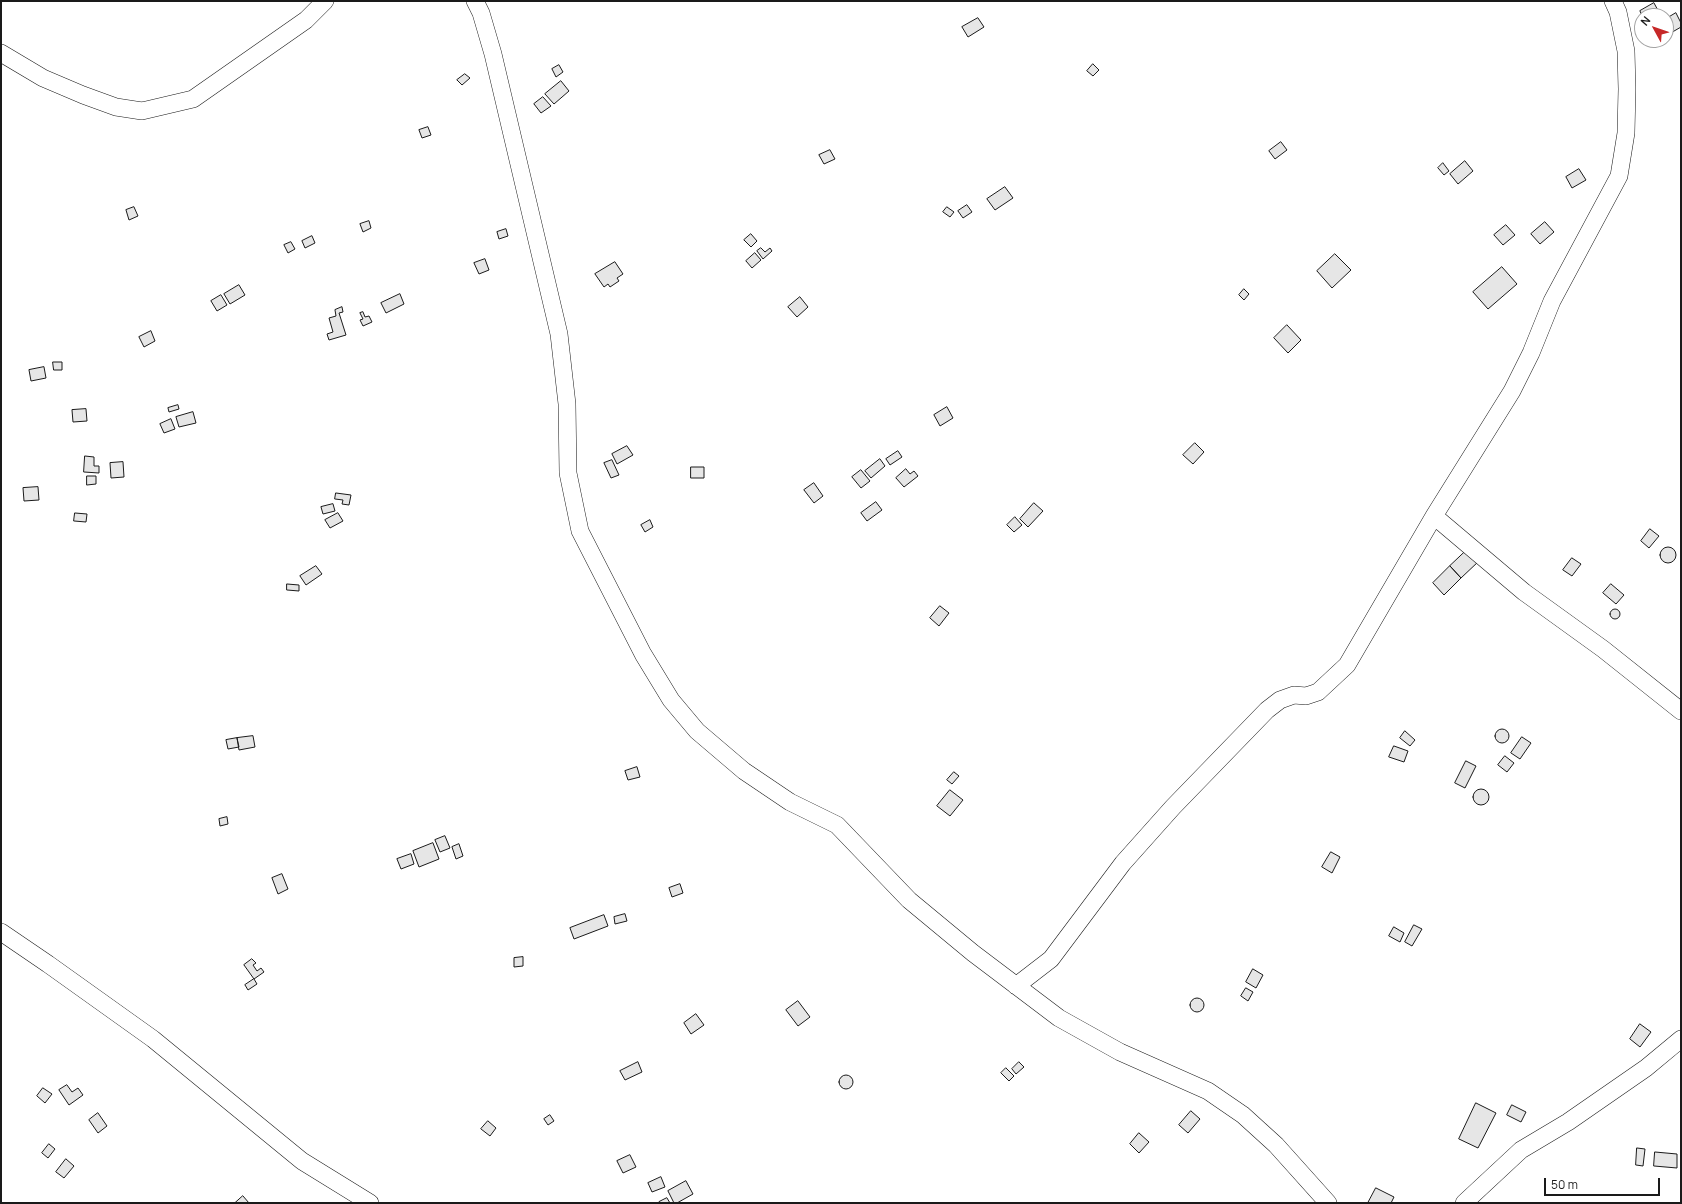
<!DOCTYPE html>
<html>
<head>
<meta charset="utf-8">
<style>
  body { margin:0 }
  #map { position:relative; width:1682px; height:1204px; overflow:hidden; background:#fff; font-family:Manrope,sans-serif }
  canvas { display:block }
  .frame { position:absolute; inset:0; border:2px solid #1a1a1a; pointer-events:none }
  .north { position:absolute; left:1634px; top:8px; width:40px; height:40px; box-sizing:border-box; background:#fff; border:1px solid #a3a3a3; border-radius:50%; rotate:310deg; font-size:11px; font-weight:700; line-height:16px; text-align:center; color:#1a1a1a }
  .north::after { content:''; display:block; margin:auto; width:14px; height:18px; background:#c62828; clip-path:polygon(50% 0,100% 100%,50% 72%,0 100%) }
  .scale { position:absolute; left:1544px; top:1178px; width:116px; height:18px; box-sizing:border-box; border:2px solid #1a1a1a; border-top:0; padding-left:5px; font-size:12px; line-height:14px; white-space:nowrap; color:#1a1a1a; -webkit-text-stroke:3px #fff; paint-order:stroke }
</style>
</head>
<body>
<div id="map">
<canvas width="1682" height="1204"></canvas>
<div class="frame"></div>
<div class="north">N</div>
<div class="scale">50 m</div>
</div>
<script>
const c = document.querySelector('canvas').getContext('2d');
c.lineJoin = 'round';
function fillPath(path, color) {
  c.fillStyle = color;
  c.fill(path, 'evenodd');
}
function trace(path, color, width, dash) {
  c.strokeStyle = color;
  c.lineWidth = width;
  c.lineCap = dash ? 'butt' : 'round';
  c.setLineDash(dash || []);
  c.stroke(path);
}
const building = new Path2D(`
  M 1654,3 L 1661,16 L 1642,16 L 1640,11 Z
  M 1676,13 L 1681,23 L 1681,27 L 1669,34 L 1666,28 L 1666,19 Z
  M 978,18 L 984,27 L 968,37 L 962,27 Z
  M 1093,64 L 1099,70 L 1093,76 L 1087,71 Z
  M 559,65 L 563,72 L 556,77 L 552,69 Z
  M 465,74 L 470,78 L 462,85 L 457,80 Z
  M 561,81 L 569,91 L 554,104 L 545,94 Z
  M 543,97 L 551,106 L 541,113 L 534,104 Z
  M 428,127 L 431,135 L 422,138 L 419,130 Z
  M 1281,142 L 1287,150 L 1275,159 L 1269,151 Z
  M 830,150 L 835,159 L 824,164 L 819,155 Z
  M 1465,161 L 1473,171 L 1458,184 L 1450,174 Z
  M 1443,163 L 1449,171 L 1444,175 L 1438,168 Z
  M 1579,169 L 1586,180 L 1572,188 L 1566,177 Z
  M 1005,187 L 1013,198 L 995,210 L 987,199 Z
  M 967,205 L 972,212 L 963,218 L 958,211 Z
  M 134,207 L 138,216 L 129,220 L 126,210 Z
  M 947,207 L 954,212 L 950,217 L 943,212 Z
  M 369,221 L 371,228 L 363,232 L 360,224 Z
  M 1545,222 L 1554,232 L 1540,244 L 1531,234 Z
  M 1506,225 L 1515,235 L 1503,245 L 1494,235 Z
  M 506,229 L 508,236 L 499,239 L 497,232 Z
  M 751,234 L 757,241 L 751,247 L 744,240 Z
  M 312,236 L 315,243 L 305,248 L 302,241 Z
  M 291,242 L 295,249 L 288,253 L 284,245 Z
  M 761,248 L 765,252 L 770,248 L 772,251 L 763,259 L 757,251 Z
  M 755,253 L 761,260 L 752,268 L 746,261 Z
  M 1335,254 L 1351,270 L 1332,288 L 1317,271 Z
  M 485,259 L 489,270 L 479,274 L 474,263 Z
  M 615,262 L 623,274 L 617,278 L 619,281 L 610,287 L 608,284 L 604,287 L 595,274 Z
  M 1502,267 L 1517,284 L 1488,309 L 1473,292 Z
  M 239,285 L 245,295 L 230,304 L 224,294 Z
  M 1244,289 L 1249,294 L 1244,300 L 1239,295 Z
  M 400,294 L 404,304 L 386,313 L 381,303 Z
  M 221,295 L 227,305 L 217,311 L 211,301 Z
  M 800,297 L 808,307 L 797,317 L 788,307 Z
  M 342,307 L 343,312 L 339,313 L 346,335 L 329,340 L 327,334 L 333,332 L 329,318 L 336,316 L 335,310 Z
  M 363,312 L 365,317 L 369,316 L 372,322 L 363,326 L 360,320 L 363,319 L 360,313 Z
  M 1287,325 L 1301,340 L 1288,353 L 1274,338 Z
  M 151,331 L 155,341 L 144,347 L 139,337 Z
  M 53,362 L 62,362 L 62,370 L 54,370 Z
  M 44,367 L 46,378 L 31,381 L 29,370 Z
  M 178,405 L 179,409 L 169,412 L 168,408 Z
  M 947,407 L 953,418 L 940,426 L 934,415 Z
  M 86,409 L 87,421 L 73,422 L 72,410 Z
  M 193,412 L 196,423 L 179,427 L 176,417 Z
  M 171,419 L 175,429 L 164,433 L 160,424 Z
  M 1195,443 L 1204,452 L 1193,464 L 1183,455 Z
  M 627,446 L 633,455 L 617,464 L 612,454 Z
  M 898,451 L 902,457 L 890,465 L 886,459 Z
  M 85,456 L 94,457 L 94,466 L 99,466 L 99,473 L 84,472 Z
  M 880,459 L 885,466 L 871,478 L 865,471 Z
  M 612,460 L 619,475 L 611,478 L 604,463 Z
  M 123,462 L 124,477 L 111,478 L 110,463 Z
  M 691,467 L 704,467 L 704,478 L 691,478 Z
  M 906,469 L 910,474 L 914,471 L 918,476 L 904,487 L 896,478 Z
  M 861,470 L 870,481 L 861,488 L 852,477 Z
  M 87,476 L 96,476 L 96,484 L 87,485 Z
  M 814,483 L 823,496 L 814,503 L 804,490 Z
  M 38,487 L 39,500 L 24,501 L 23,488 Z
  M 336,493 L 351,495 L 349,505 L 342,504 L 343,500 L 335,499 Z
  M 876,502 L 882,510 L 867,521 L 861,513 Z
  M 1034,503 L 1043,511 L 1028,527 L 1020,519 Z
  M 333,504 L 335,511 L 323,514 L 321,507 Z
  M 75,513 L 87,514 L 86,522 L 74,521 Z
  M 338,513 L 343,521 L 330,528 L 325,520 Z
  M 1015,517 L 1022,525 L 1014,532 L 1007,525 Z
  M 650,520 L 653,527 L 645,532 L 641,525 Z
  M 1650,529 L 1659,536 L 1649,548 L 1641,541 Z
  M1660 555a8 8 0 1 1 16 0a8 8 0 1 1-16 0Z
  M 1468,549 L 1479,561 L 1461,578 L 1450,566 Z
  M 1572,558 L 1581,564 L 1572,576 L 1563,570 Z
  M 316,566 L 322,574 L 306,585 L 300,576 Z
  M 1450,566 L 1461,578 L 1444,595 L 1433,583 Z
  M 287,584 L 299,585 L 299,591 L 287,590 Z
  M 1611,584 L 1624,595 L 1616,604 L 1603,593 Z
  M 940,606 L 949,613 L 939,626 L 930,618 Z
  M1610 614a5 5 0 1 1 10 0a5 5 0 1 1-10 0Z
  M1495 736a7 7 0 1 1 14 0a7 7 0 1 1-14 0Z
  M 1405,731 L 1415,740 L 1410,746 L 1400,738 Z
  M 253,736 L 255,747 L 239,750 L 237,738 Z
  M 1522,737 L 1531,743 L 1520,759 L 1511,753 Z
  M 237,738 L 239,747 L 228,749 L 226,740 Z
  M 1394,746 L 1408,751 L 1404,762 L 1389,757 Z
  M 1505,756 L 1514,763 L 1507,772 L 1498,765 Z
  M 1466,761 L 1476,766 L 1465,788 L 1455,783 Z
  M 637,767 L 640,777 L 628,780 L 625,771 Z
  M 954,772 L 959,776 L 952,784 L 947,780 Z
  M1473 797a8 8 0 1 1 16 0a8 8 0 1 1-16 0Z
  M 950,790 L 963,800 L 950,816 L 937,806 Z
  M 227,817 L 228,824 L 220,826 L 219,819 Z
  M 445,836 L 450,848 L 440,852 L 435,840 Z
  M 433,843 L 439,859 L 419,867 L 413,851 Z
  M 459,844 L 463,856 L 456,859 L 452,847 Z
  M 1331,852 L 1340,857 L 1332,873 L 1322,867 Z
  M 411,854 L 414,864 L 401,869 L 397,859 Z
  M 282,874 L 288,889 L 278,894 L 272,878 Z
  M 680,884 L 683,893 L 672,897 L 669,888 Z
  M 625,914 L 627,921 L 615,924 L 614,917 Z
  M 604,915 L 608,926 L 574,939 L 570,928 Z
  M 1414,925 L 1422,929 L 1412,946 L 1405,942 Z
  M 1394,927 L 1404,933 L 1400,942 L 1389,936 Z
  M 523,957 L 523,966 L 514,967 L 514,958 Z
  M 252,959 L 256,963 L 253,965 L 257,971 L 261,968 L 264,972 L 254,979 L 244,965 Z
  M 1253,969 L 1263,975 L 1256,988 L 1246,982 Z
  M 254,979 L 257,984 L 248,990 L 245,985 Z
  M 1246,988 L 1253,992 L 1248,1001 L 1241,996 Z
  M1190 1005a7 7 0 1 1 14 0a7 7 0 1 1-14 0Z
  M 798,1001 L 810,1017 L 798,1026 L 786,1010 Z
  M 696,1014 L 704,1025 L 691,1034 L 684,1023 Z
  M 1640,1024 L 1651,1032 L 1640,1047 L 1630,1039 Z
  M 638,1062 L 642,1072 L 625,1080 L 620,1071 Z
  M 1019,1062 L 1024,1067 L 1016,1074 L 1012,1069 Z
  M 1006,1068 L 1014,1076 L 1009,1081 L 1001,1073 Z
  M839 1082a7 7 0 1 1 14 0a7 7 0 1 1-14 0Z
  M 67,1085 L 72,1092 L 78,1088 L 83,1095 L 69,1105 L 59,1090 Z
  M 43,1088 L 52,1094 L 45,1103 L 37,1096 Z
  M 1476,1103 L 1496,1113 L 1478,1148 L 1459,1139 Z
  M 1512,1105 L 1526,1112 L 1521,1122 L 1507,1115 Z
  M 1191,1111 L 1200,1119 L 1188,1133 L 1179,1125 Z
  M 98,1113 L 107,1126 L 98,1133 L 89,1120 Z
  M 550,1115 L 554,1121 L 548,1125 L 544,1119 Z
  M 488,1121 L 496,1128 L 490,1136 L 481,1129 Z
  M 1139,1133 L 1149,1142 L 1139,1153 L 1130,1144 Z
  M 49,1144 L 55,1149 L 48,1158 L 42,1153 Z
  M 1637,1148 L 1645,1149 L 1643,1166 L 1636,1165 Z
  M 1655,1152 L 1677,1154 L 1677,1168 L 1654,1166 Z
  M 630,1155 L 636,1167 L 623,1173 L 617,1161 Z
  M 66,1159 L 74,1166 L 64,1178 L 56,1172 Z
  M 661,1177 L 665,1187 L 652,1192 L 648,1183 Z
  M 686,1181 L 693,1194 L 677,1203 L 674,1203 L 668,1191 Z
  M 1376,1188 L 1394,1197 L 1391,1203 L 1368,1203 Z
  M 243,1196 L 249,1203 L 235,1203 Z
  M 667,1198 L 670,1203 L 659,1203 L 659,1202 Z`);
fillPath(building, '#e6e6e6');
trace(building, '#1a1a1a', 1);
const minor = new Path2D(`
  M 475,1 L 481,13 L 493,54 L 559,334 L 567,404 L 568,473 L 580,531 L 643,654 L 671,700 L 697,731 L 744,771 L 790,802 L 837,825 L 909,900 L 973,953 L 1059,1018 L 1120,1052 L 1208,1091 L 1243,1115 L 1276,1145 L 1328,1203
  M 1,53 L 43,78 L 83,95 L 116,107 L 142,111 L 193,99 L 306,20 L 325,1
  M 1434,516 L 1524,592 L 1603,649 L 1681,711
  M 1,932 L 48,964 L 153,1039 L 302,1161 L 370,1203
  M 1016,986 L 1051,959 L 1123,863 L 1173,807 L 1267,710 L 1280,700 L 1294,695 L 1306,696 L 1318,692 L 1347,665 L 1434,516 L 1512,391 L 1531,353 L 1552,301 L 1619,176 L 1626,133 L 1627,89 L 1626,51 L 1618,12 L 1613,1
  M 1464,1203 L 1521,1150 L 1568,1122 L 1646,1068 L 1681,1039`);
trace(minor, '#1a1a1a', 18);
trace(minor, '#fff', 17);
</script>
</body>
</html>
